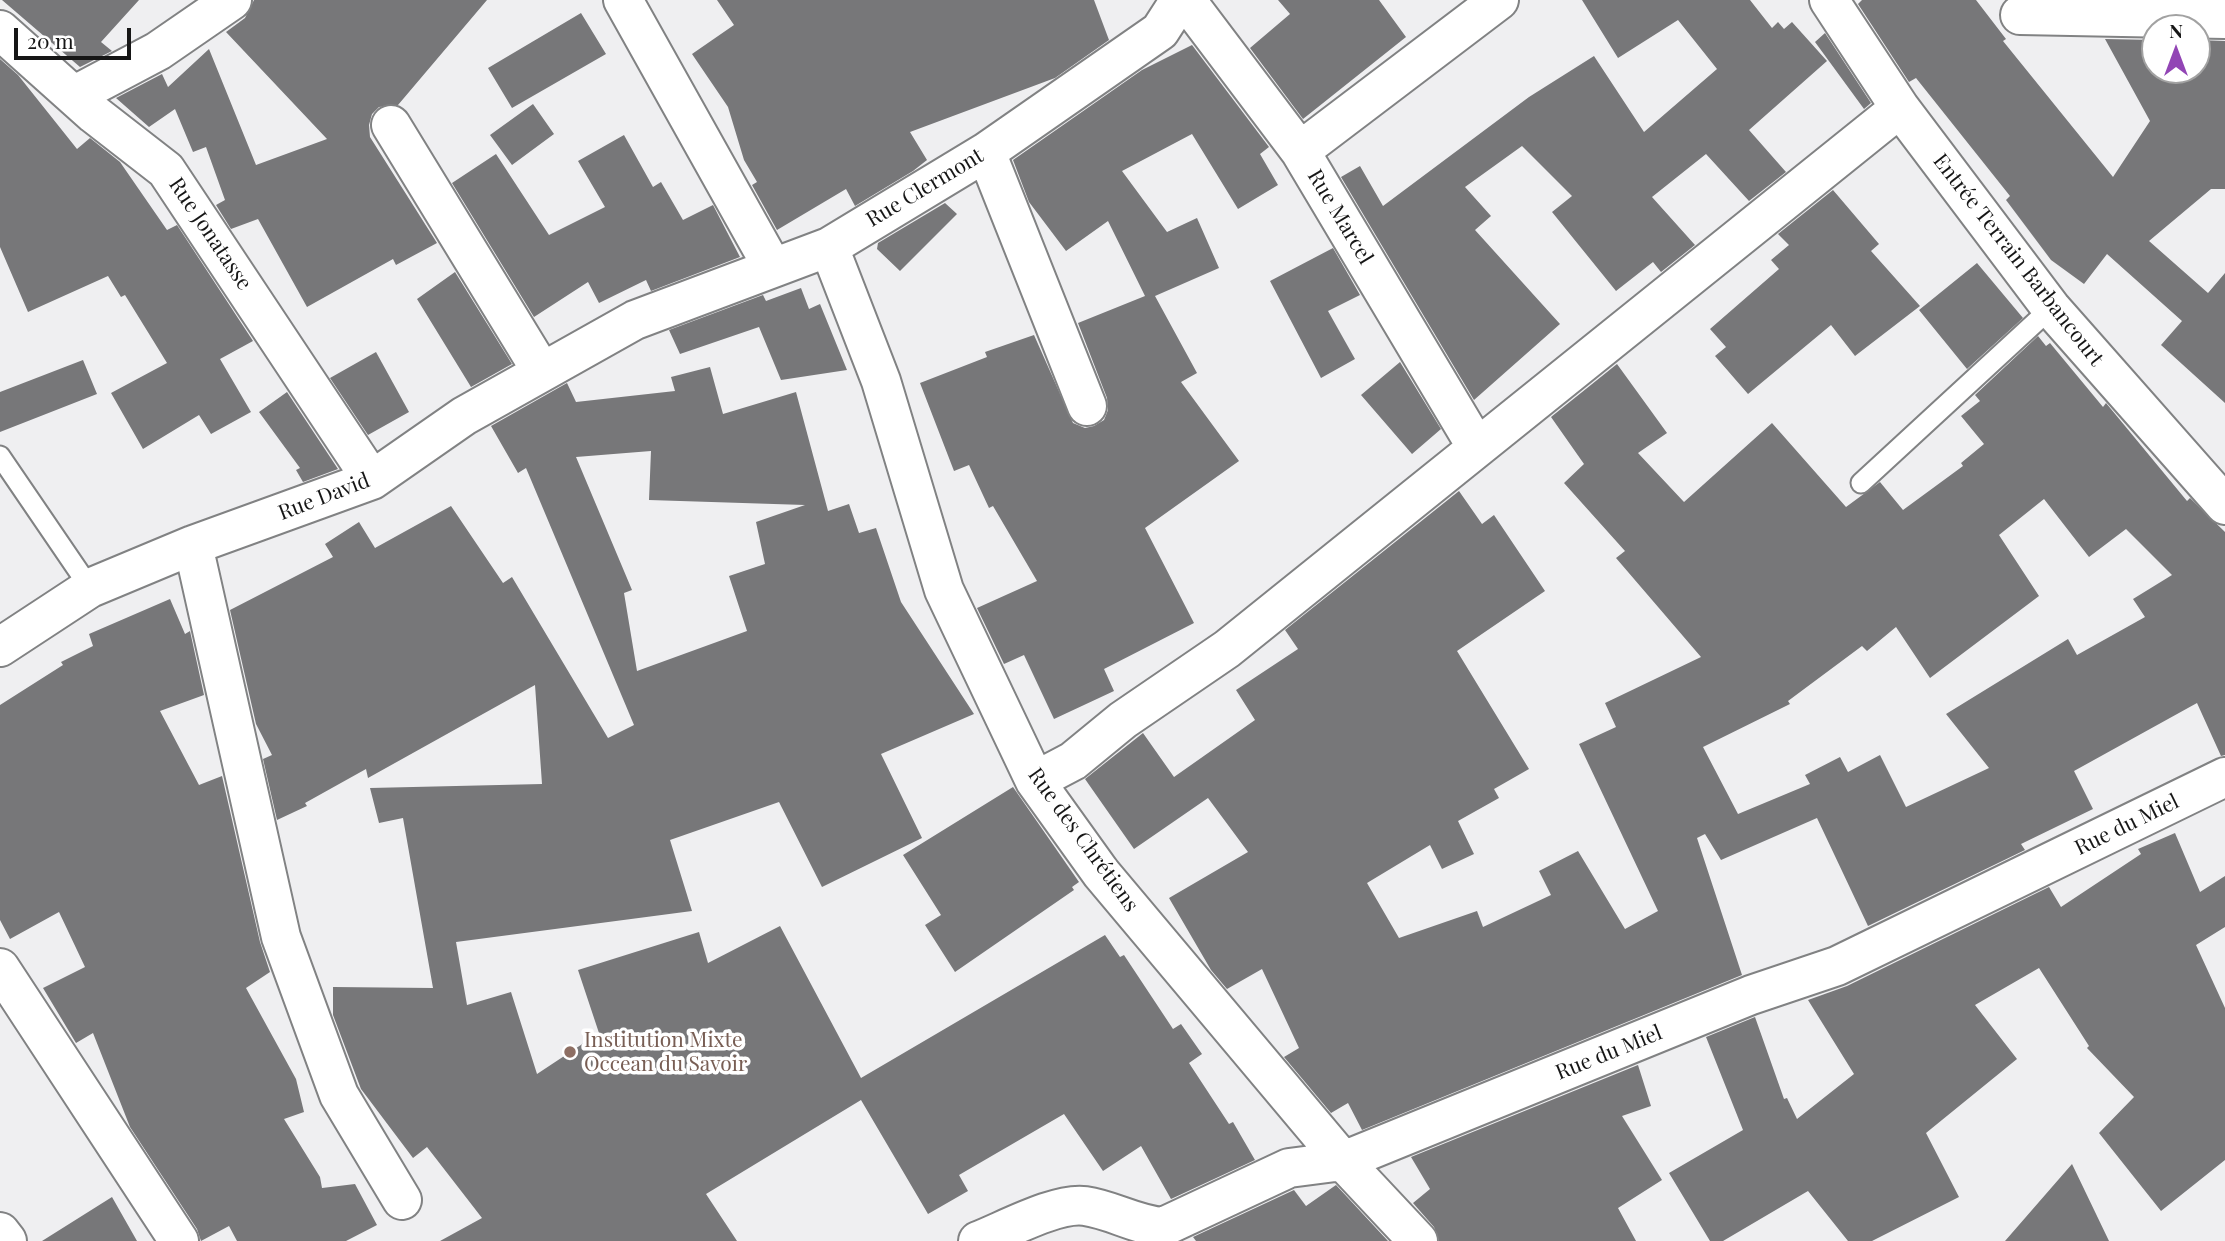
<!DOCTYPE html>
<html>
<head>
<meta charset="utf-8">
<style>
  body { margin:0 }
  #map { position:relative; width:2225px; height:1241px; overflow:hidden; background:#efeff1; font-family:"Playfair Display",serif }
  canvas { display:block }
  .north { position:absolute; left:2141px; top:14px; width:70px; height:70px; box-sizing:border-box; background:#fff; border:2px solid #a2a2a2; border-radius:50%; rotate:0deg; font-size:19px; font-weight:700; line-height:28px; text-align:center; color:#161616 }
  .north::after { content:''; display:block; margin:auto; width:24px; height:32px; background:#9245b5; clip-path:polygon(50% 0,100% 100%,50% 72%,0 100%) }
  .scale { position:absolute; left:14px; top:28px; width:117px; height:32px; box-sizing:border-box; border:4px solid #161616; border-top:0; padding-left:9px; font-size:21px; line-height:24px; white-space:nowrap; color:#161616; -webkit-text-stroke:5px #fff; paint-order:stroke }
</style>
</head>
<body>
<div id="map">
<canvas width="2225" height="1241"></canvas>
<div class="north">N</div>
<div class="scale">20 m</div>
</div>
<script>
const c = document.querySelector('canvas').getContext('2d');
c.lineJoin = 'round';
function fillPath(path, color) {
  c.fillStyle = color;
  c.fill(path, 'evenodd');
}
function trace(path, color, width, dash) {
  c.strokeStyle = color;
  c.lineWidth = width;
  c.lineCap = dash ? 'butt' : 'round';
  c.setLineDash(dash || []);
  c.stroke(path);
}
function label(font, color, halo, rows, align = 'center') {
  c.font = font + ' "Playfair Display",serif';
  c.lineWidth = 7;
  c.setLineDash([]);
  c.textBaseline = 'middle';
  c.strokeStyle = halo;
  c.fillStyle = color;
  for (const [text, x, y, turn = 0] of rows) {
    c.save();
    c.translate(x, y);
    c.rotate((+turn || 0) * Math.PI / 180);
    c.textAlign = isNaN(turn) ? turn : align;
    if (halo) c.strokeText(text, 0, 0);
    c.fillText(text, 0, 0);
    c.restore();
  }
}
fillPath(new Path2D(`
  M 2,0 L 139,0 L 101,42 L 112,51 L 80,67 Z
  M 254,0 L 487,0 L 398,105 L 379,107 L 372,114 L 369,125 L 370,137 L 437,243 L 396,265 L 393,259 L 307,307 L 258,219 L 231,229 L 216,205 L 225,200 L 206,147 L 193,152 L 175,109 L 149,127 L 116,98 L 162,74 L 168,87 L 209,49 L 256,165 L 327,139 L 226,32 L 245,18 Z
  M 717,0 L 1094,0 L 1109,40 L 1055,78 L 910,132 L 927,160 L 913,171 L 855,206 L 846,189 L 777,230 L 752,185 L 757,182 L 744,160 L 728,107 L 692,54 L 734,25 Z
  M 1278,0 L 1379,0 L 1406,37 L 1303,119 L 1250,48 L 1290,14 Z
  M 1582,0 L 1750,0 L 1772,28 L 1778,22 L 1784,29 L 1792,22 L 1827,61 L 1749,130 L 1786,172 L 1749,201 L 1706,154 L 1652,197 L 1695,245 L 1661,272 L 1653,262 L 1616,291 L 1552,212 L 1572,196 L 1522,146 L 1465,187 L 1491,216 L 1475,230 L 1560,324 L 1474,400 L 1341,177 L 1360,166 L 1383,206 L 1529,97 L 1594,56 L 1644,132 L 1717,69 L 1678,20 L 1618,58 Z
  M 1862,0 L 1976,0 L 2006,39 L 2003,41 L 2113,177 L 2150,121 L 2105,39 L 2155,40 L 2155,70 L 2197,70 L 2197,40 L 2225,41 L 2225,189 L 2211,189 L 2149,241 L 2208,293 L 2225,273 L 2225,403 L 2161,345 L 2182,321 L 2107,254 L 2084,284 L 2051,260 L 2006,200 L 2010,196 L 1916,78 L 1909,82 L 1858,4 Z
  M 581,13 L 606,54 L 512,108 L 488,68 Z
  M 1825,33 L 1871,103 L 1864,109 L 1815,42 Z
  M 1192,45 L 1269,147 L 1260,154 L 1278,185 L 1238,209 L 1192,134 L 1122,171 L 1167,232 L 1197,218 L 1219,268 L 1155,296 L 1197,373 L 1181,382 L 1239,461 L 1145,528 L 1194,623 L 1104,669 L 1114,691 L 1054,719 L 1024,655 L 1004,664 L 977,608 L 1037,581 L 993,506 L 989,508 L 969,465 L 954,471 L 920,383 L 987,357 L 985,352 L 1034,335 L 1073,423 L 1085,428 L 1094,426 L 1104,420 L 1108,410 L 1107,398 L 1078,323 L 1145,296 L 1108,221 L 1066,251 L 1029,202 L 1013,160 L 1142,70 Z
  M 0,59 L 18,75 L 77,149 L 90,138 L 120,162 L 167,230 L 177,225 L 253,341 L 220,359 L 251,412 L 211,434 L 199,415 L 143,449 L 111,393 L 167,363 L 125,295 L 121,297 L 108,276 L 28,312 L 0,247 Z
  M 533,104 L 554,134 L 512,165 L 490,135 Z
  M 624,135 L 653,187 L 661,182 L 683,220 L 713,205 L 740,257 L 651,291 L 646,280 L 599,303 L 588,282 L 534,317 L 452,183 L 496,154 L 549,235 L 605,207 L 578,161 Z
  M 1833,190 L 1879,244 L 1871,251 L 1920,306 L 1855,356 L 1831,325 L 1748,394 L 1715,356 L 1726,347 L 1710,329 L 1779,269 L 1771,260 L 1789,245 L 1778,234 Z
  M 945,203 L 957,214 L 900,271 L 877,249 L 878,243 Z
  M 1333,248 L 1360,295 L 1328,311 L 1355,359 L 1321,378 L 1270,281 Z
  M 1977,263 L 2023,318 L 1967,369 L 1919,310 Z
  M 455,272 L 512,364 L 471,387 L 417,299 Z
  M 801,288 L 809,309 L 820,304 L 847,370 L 781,380 L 759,327 L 680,354 L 669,330 L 763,295 L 766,301 Z
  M 2038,336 L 2046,346 L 2050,343 L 2103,407 L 2106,403 L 2187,501 L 2190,498 L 2225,532 L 2225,755 L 2221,756 L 2197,703 L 2074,771 L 2093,809 L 2021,844 L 2025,850 L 1868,926 L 1817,818 L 1721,860 L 1705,834 L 1697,838 L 1742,975 L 1362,1130 L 1348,1103 L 1331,1113 L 1284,1057 L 1299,1048 L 1262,969 L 1227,989 L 1211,970 L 1169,898 L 1248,852 L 1208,798 L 1134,849 L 1085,779 L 1143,733 L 1174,777 L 1255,720 L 1236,690 L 1298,649 L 1285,630 L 1459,491 L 1482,524 L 1494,515 L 1545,591 L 1457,651 L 1529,769 L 1494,789 L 1499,798 L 1458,821 L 1474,854 L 1442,869 L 1430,845 L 1367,883 L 1399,938 L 1477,911 L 1483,927 L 1551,895 L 1539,871 L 1578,851 L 1625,929 L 1658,911 L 1579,744 L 1616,727 L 1605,703 L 1701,657 L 1616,558 L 1625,551 L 1564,483 L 1584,464 L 1551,417 L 1617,364 L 1667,433 L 1638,453 L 1684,502 L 1772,423 L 1846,507 L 1880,482 L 1903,510 L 1963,466 L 1961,463 L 1984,444 L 1961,416 L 1980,401 L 1975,395 ZM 2044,499 L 2089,557 L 2126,529 L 2172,575 L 2133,599 L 2145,617 L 2077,655 L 2068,639 L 1946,714 L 1989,768 L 1906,807 L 1880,755 L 1848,772 L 1840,757 L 1805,775 L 1810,784 L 1738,814 L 1703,747 L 1790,704 L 1788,701 L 1862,646 L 1867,651 L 1896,627 L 1930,678 L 2039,596 L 1999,535 Z
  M 376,352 L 409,412 L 368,435 L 330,378 Z
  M 83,360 L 97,394 L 0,432 L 0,392 Z
  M 1400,362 L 1441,429 L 1412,454 L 1361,395 Z
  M 710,367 L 723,414 L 796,392 L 828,511 L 849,504 L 859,533 L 876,528 L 901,602 L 974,714 L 881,754 L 922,838 L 822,887 L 779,802 L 670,840 L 692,911 L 456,942 L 467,1005 L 511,992 L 537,1074 L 599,1033 L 578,970 L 699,932 L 708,963 L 780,926 L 861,1078 L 1105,935 L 1120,957 L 1124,955 L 1173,1029 L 1181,1024 L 1202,1054 L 1189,1063 L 1229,1124 L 1233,1122 L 1255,1160 L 1171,1199 L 1141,1146 L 1103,1171 L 1064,1114 L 959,1175 L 968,1191 L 928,1214 L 861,1100 L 706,1194 L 737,1241 L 440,1241 L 482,1218 L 427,1147 L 413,1158 L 361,1089 L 333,1015 L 333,987 L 433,988 L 403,818 L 379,823 L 370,788 L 542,784 L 535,685 L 368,778 L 366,769 L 305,803 L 307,806 L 277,820 L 263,759 L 272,755 L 256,724 L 230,610 L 333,557 L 325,544 L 359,522 L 375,548 L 451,506 L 503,583 L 512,577 L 608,738 L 634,725 L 526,468 L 518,473 L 491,426 L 567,383 L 576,402 L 675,391 L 671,377 ZM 651,451 L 649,500 L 805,505 L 756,522 L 765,564 L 729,576 L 747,631 L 637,671 L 624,593 L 632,590 L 576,457 Z
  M 287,392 L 338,469 L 303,482 L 296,470 L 300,468 L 259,412 Z
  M 170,599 L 185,634 L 190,631 L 204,695 L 160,711 L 199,785 L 222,776 L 260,942 L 270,972 L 246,988 L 296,1079 L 304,1112 L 284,1119 L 320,1177 L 322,1188 L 355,1184 L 377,1225 L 346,1241 L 237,1241 L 229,1226 L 201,1241 L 197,1229 L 130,1127 L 93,1033 L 76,1043 L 43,988 L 85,967 L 59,912 L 10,939 L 0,920 L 0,705 L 63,665 L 61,662 L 93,646 L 89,634 Z
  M 1013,787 L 1079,882 L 1072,887 L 1074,890 L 955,972 L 925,925 L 941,915 L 903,855 Z
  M 2175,833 L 2200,892 L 2225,876 L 2225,927 L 2196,945 L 2225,1008 L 2225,1160 L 2161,1211 L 2099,1133 L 2134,1097 L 2087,1048 L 2089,1046 L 2039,968 L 1975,1005 L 2017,1059 L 1926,1133 L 1959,1197 L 1872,1241 L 1848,1241 L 1808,1191 L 1723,1241 L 1710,1241 L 1669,1173 L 1743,1130 L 1706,1037 L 1755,1017 L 1784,1099 L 1787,1098 L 1797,1119 L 1854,1074 L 1808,1000 L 1847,986 L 2049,887 L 2061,907 L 2141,854 L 2138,849 Z
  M 1638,1065 L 1651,1106 L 1622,1116 L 1662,1180 L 1618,1208 L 1636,1241 L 1439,1241 L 1434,1227 L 1413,1203 L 1430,1189 L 1411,1157 Z
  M 2072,1164 L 2109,1241 L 2005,1241 Z
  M 1336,1185 L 1388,1241 L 1196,1241 L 1193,1237 L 1294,1190 L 1306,1206 Z
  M 112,1197 L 137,1241 L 42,1241 Z`), '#777779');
const lane = new Path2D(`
  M 0,456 L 90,588
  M 1861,483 L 2051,308`);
const street = new Path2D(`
  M 623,0 L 773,268
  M 1186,0 L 1300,151 L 1476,446
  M 1829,0 L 1900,108 L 2051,308 L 2225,505
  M 2020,15 L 2225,19
  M 0,30 L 94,114 L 166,170 L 372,480
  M 75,95 L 158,51 L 232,0
  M 391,125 L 542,372
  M 1300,151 L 1499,0
  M 986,152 L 1087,406
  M 829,247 L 881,381 L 944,590 L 1035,781 L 1101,873 L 1343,1161 L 1418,1241
  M 193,545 L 281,937 L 339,1095 L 402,1200
  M 0,647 L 90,588 L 193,545 L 372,480 L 464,416 L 635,320 L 829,247 L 986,152 L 1160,31 L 1180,0
  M 1035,781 L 1073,761 L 1123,720 L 1227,649 L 1900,108
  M 0,968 L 179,1241
  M 0,1232 L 7,1241
  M 978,1241 C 1006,1230 1057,1202 1085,1206 C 1113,1210 1135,1225 1163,1227 L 1289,1168 L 1343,1161 L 1751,995 L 1837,966 L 2225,777`);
trace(lane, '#818283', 23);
trace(street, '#818283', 42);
trace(lane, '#fff', 19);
trace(street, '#fff', 38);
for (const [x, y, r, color] of [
  [570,1052,7,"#8d6e63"]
]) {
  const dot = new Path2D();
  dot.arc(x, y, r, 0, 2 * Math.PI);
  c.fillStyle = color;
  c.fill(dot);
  trace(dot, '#fff', 2.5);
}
label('21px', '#161616', '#fff', [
  ["Rue Clermont",925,188,-31],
  ["Rue Marcel",1340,217,59],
  ["Rue Jonatasse",210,234,56],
  ["Entrée Terrain Barbancourt",2018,260,52],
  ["Rue David",324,497,-21],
  ["Rue du Miel",2127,825,-26],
  ["Rue des Chrétiens",1083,840,54],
  ["Rue du Miel",1609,1053,-22]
]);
label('21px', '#785e54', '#fff', [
  ["Institution Mixte",584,1040],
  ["Occean du Savoir",584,1064]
], 'left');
</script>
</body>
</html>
